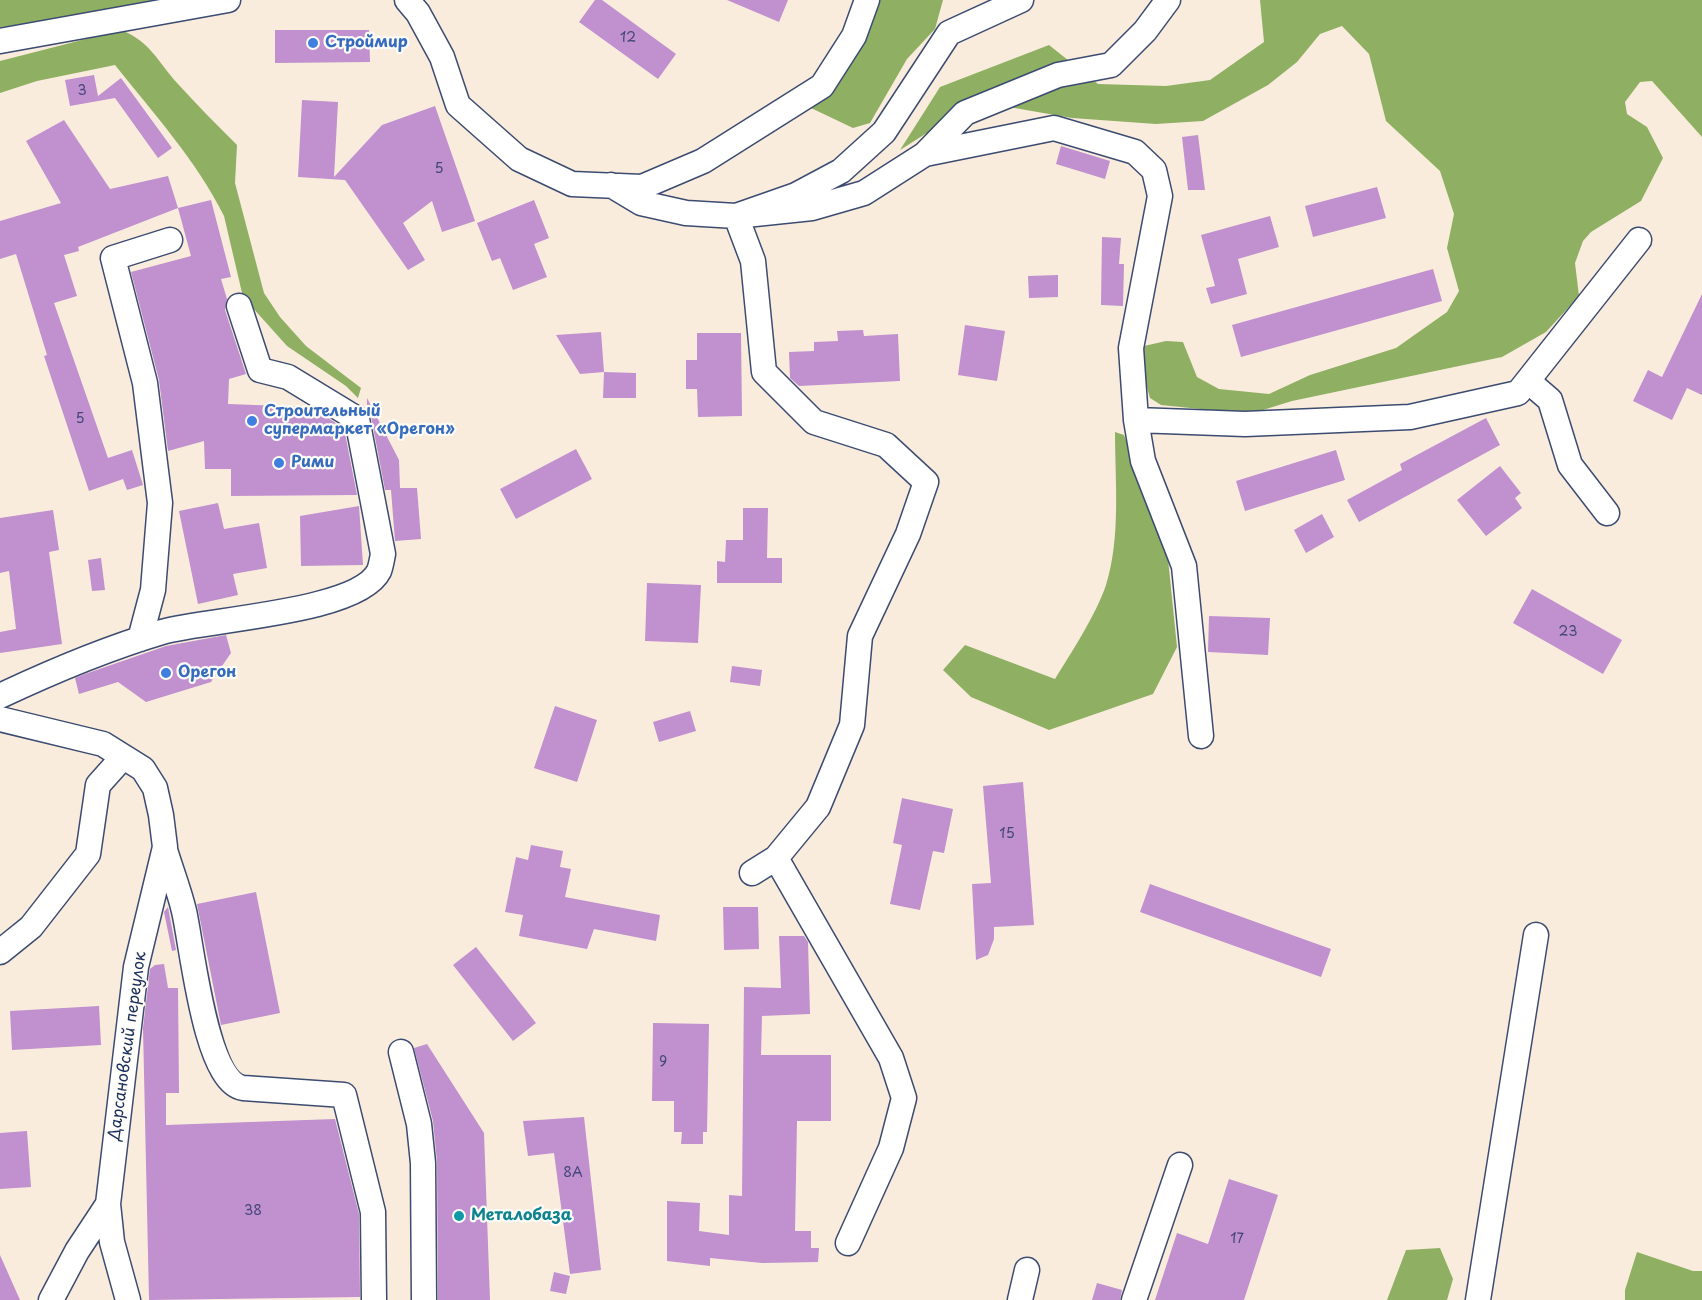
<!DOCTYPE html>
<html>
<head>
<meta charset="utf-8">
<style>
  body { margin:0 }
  canvas { display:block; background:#f9ecdc }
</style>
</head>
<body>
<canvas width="1702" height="1300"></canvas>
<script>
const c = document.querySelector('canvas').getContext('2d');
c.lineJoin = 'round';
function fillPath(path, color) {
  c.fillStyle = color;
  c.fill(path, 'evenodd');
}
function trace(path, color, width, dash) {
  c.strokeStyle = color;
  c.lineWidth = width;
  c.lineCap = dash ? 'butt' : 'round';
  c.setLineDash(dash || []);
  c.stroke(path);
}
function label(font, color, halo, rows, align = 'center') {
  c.font = font + ' "Playpen Sans",sans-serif';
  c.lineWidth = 4.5;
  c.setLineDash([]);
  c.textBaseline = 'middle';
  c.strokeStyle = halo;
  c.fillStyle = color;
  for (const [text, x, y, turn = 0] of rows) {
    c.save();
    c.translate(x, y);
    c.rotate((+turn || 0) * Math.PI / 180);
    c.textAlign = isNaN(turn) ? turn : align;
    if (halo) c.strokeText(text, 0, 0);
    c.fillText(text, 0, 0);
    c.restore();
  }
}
fillPath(new Path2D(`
  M 0,0 L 162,0 L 51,24 L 0,27 Z
  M 875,0 L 943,0 L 935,29 L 907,59 L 870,123 L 853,128 L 811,108 L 864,45 Z
  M 1260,0 L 1702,0 L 1702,137 L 1652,81 L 1640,82 L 1625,102 L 1627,114 L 1647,127 L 1663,158 L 1641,201 L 1591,232 L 1583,241 L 1575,263 L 1579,296 L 1546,332 L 1502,357 L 1292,401 L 1250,414 L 1161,405 L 1150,398 L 1144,377 L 1144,346 L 1166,341 L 1183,342 L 1197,377 L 1219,389 L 1269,394 L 1310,375 L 1396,348 L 1447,312 L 1459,291 L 1447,248 L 1454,214 L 1440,171 L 1386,121 L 1369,54 L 1342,26 L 1320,34 L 1297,62 L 1268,85 L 1203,121 L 1156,124 L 1072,118 L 1003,106 L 941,124 L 900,150 L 940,87 L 1049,45 L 1098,84 L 1166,86 L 1210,80 L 1264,42 Z
  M 121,30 C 151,42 157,61 178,84 C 197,105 217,125 237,145 L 235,183 L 264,293 L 280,317 L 306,346 L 361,388 L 358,398 L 346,386 L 287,346 L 243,297 L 224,216 C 197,161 153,113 115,65 L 37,81 L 0,93 L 0,61 Z
  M 1115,432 L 1124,435 L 1167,549 L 1177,647 L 1153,694 L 1049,730 L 971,697 L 943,670 L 965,645 L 1055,679 C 1071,653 1096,615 1106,585 C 1121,537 1115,482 1115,432 Z
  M 1440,1248 L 1453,1279 L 1447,1300 L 1387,1300 L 1406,1250 Z
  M 1637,1252 L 1693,1271 L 1702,1271 L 1702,1300 L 1625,1300 L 1625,1290 Z`), '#8fb063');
fillPath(new Path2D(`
  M 595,0 L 602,0 L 676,54 L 658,79 L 579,22 Z
  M 727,0 L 788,0 L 779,22 Z
  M 275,30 L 369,30 L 370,62 L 275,63 Z
  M 94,75 L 98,96 L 121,78 L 172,148 L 158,158 L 115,98 L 70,106 L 65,80 Z
  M 302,100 L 338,102 L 334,177 L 382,125 L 435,106 L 475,221 L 442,232 L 432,201 L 403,223 L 425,260 L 408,270 L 345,180 L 298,177 Z
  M 64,120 L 110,189 L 168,176 L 178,208 L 78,247 L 79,251 L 64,255 L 77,296 L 54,303 L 108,458 L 132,450 L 143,485 L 127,490 L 123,479 L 89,491 L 44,356 L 47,355 L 16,254 L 0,259 L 0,221 L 61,203 L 26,141 Z
  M 1198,135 L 1205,190 L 1188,190 L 1182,137 Z
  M 1061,146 L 1110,161 L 1105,179 L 1056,164 Z
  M 1377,187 L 1386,218 L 1313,237 L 1305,206 Z
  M 211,200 L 231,277 L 221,279 L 227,299 L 225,310 L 246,374 L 229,379 L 228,404 L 310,407 L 344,428 L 357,495 L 231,496 L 231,469 L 205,469 L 204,441 L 168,451 L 159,380 L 131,272 L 191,256 L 178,208 Z
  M 534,200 L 549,238 L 534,244 L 547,277 L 513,290 L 500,258 L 492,261 L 477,223 Z
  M 1270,216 L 1279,247 L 1238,259 L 1247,294 L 1211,304 L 1206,288 L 1215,286 L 1201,235 Z
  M 1102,237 L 1121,238 L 1119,264 L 1124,264 L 1123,306 L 1101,305 Z
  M 1433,269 L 1442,301 L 1241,357 L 1232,325 Z
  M 1058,275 L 1058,297 L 1029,298 L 1028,276 Z
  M 1702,294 L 1702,395 L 1687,388 L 1672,420 L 1633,401 L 1648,370 L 1662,377 Z
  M 965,325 L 1005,331 L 997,381 L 958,375 Z
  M 863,330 L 864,336 L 898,334 L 900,381 L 799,386 L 790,378 L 789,352 L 814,351 L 814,342 L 838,341 L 837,331 Z
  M 601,332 L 604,372 L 580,374 L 556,335 Z
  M 697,333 L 741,333 L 742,416 L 698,417 L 697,389 L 686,389 L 686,360 L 697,360 Z
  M 604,372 L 636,373 L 636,398 L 603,398 Z
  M 367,398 L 399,460 L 400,488 L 417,488 L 421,539 L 395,541 L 391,490 L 385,490 L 371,416 L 367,409 Z
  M 1486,418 L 1500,445 L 1359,522 L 1347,500 L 1402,470 L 1400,464 Z
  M 576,449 L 592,479 L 516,519 L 500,489 Z
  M 1336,450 L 1345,480 L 1245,511 L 1236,481 Z
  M 1500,466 L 1521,493 L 1515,498 L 1522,508 L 1486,536 L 1457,500 Z
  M 218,503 L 224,529 L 259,523 L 267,568 L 233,574 L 238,595 L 198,604 L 179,511 Z
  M 359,506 L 363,565 L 301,566 L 300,516 Z
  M 743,508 L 768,508 L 767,558 L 782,558 L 782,583 L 717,583 L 717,561 L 725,562 L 726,540 L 743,540 Z
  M 53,510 L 59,550 L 49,552 L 62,644 L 0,653 L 0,632 L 16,629 L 9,571 L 0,573 L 0,518 Z
  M 1322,514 L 1334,537 L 1306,553 L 1294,530 Z
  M 101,558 L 105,590 L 92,591 L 88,560 Z
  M 647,583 L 701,585 L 698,643 L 645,641 Z
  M 1532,589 L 1622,640 L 1603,674 L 1513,623 Z
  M 1209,616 L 1270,618 L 1268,655 L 1208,652 Z
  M 226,635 L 231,653 L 211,682 L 146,702 L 118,682 L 79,694 L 75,678 L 85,674 L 166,646 Z
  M 732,666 L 762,670 L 760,686 L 730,682 Z
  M 555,706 L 597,720 L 577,782 L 534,768 Z
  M 690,711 L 696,731 L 659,742 L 653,722 Z
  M 1023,782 L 1034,925 L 994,927 L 994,939 L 988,955 L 976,960 L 972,884 L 991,883 L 983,786 Z
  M 902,798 L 953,809 L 944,853 L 933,851 L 920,910 L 890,904 L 902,845 L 893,843 Z
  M 531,845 L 563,851 L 560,867 L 571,869 L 565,897 L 660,915 L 656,941 L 594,929 L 587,949 L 519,936 L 523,915 L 505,912 L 516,857 L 528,860 Z
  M 1150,884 L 1331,949 L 1321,977 L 1140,912 Z
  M 256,892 L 280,1013 L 221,1025 L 197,904 Z
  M 168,907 L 176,950 L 172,951 L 164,912 Z
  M 723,907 L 758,907 L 759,949 L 724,950 Z
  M 779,936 L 804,936 L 808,942 L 810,1014 L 762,1016 L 761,1055 L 831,1055 L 831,1121 L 797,1121 L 795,1231 L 811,1231 L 811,1248 L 819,1248 L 818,1262 L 762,1263 L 710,1258 L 710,1266 L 667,1261 L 667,1201 L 700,1203 L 699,1231 L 729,1235 L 729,1195 L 742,1196 L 744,987 L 781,988 Z
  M 476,947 L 536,1023 L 513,1041 L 453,965 Z
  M 164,964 L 168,988 L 178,988 L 179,1093 L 166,1093 L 166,1125 L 335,1119 L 359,1214 L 360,1297 L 149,1300 L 143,1028 L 150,969 L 155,965 Z
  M 99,1006 L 101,1045 L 12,1050 L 10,1011 Z
  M 653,1023 L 709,1024 L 707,1132 L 703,1132 L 703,1144 L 681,1144 L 682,1132 L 674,1132 L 674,1101 L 652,1101 Z
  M 427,1044 L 484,1133 L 490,1300 L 438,1300 L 437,1162 L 433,1121 L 414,1048 Z
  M 584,1117 L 601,1270 L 570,1274 L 554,1153 L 528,1156 L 523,1121 Z
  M 27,1131 L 31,1187 L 0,1189 L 0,1133 Z
  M 1229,1179 L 1278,1195 L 1244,1300 L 1155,1300 L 1177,1233 L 1208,1244 Z
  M 0,1255 L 20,1300 L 0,1300 Z
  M 554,1272 L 570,1276 L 566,1294 L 550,1291 Z
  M 1097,1283 L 1122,1290 L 1120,1300 L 1092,1300 Z`), '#c090cf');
const minor = new Path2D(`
  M 407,0 L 418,13 L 442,57 L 458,105 L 519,159 L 572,184 L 642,187 L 703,161 L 822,86 L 854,36 L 867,0
  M 0,41 L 228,0
  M 925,154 L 1054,128 L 1135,152 L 1154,170 L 1160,196 L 1131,348 L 1136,420 L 1143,461 L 1184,566 L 1201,736
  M 611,185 L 641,203 L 686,213 L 736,216 L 812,208 L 864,193 L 925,154 L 965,113 L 1058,75 L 1111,65 L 1145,31 L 1168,0
  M 1528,381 L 1550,400 L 1570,465 L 1607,513
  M 1136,420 L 1245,424 L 1410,417 L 1518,393 L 1639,240
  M 140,639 L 153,590 L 160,503 L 145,383 L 113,258 L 170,240
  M 0,696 C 53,671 105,649 162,632 C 206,619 358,613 379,571 C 381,566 382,559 383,554 L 357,419 L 288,377 L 260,370 L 239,306
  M 0,719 L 103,744 L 143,769 L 155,788 L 161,815 L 165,847 L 136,967 L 108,1204 L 112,1242 L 128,1300
  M 165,850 C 171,870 179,890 184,911 C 192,945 205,1082 243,1088 L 344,1095 L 373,1212 L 374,1300
  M 776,858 L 891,1058 L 904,1098 L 891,1148 L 848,1243
  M 752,873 L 776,858 L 818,807 L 852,725 L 860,636 L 908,534 L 926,482 L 886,445 L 814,422 L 764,372 L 753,261 L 736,216 L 796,195 L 841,171 L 884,132 L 949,33 L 1021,0
  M 0,952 L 31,927 L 88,854 L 98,785 L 123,757
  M 401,1052 L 419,1124 L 423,1163 L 424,1300
  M 51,1300 L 77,1251 L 108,1204
  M 1020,1300 L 1027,1270
  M 1134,1300 L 1180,1165
  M 1478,1300 L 1536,935`);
trace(minor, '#3c4b71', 27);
trace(minor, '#fff', 24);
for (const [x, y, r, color] of [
  [313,43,6,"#3f7fe0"],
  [252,421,6,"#3f7fe0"],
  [279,463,6,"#3f7fe0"],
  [166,673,6,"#3f7fe0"],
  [459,1216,6,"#0f9aa8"]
]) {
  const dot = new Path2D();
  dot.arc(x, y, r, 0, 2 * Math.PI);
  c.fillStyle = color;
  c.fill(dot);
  trace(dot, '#fdfcf7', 2);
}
label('14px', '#44477a', null, [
  ["12",628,38],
  ["3",82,91],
  ["5",439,169],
  ["5",80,419],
  ["23",1568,632],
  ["15",1007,834],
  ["9",663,1062],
  ["8А",573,1173],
  ["38",253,1211],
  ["17",1237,1239]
]);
label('bold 16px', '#366cbe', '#fdfcf7', [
  ["Строймир",325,43],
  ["Строительный",264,412],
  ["супермаркет «Орегон»",264,430],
  ["Рими",291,463],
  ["Орегон",178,673]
], 'left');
label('16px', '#1b2f5e', '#fdfcf7', [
  ["Дарсановский переулок",128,1046,-82]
]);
label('bold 16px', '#0d838f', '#fdfcf7', [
  ["Металобаза",471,1216]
], 'left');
</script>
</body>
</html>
